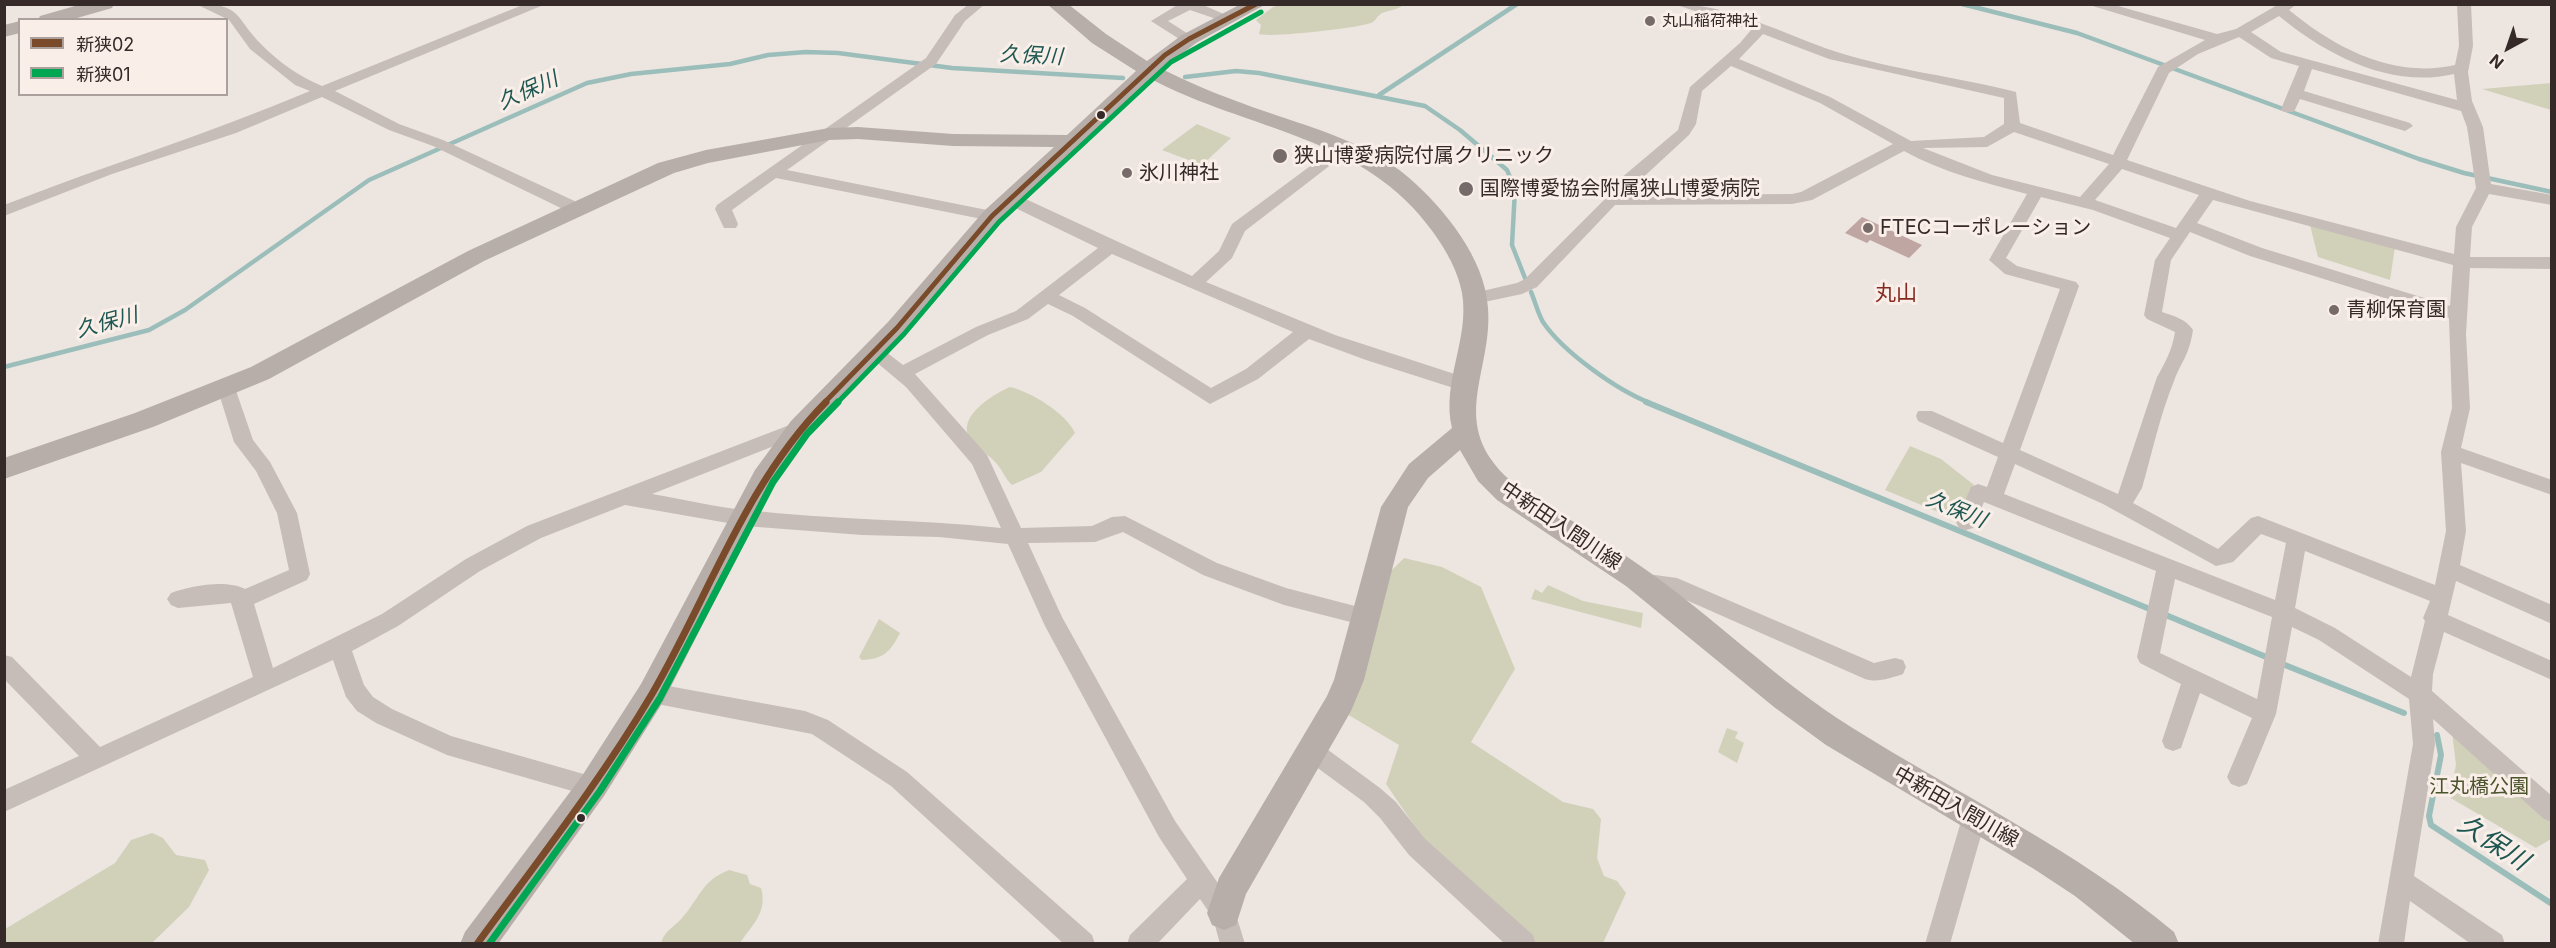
<!DOCTYPE html>
<html>
<head>
<meta charset="utf-8">
<style>
  body { margin:0 }
  #map { position:relative; width:2556px; height:948px; overflow:hidden; background:#ede5e0; font-family:Inter,"Noto Sans JP",sans-serif }
  canvas { display:block }
  .frame { position:absolute; inset:0; border:6px solid #362a28; pointer-events:none }
  .legend { position:absolute; left:18px; top:18px; width:210px; height:78px; box-sizing:border-box; background:#f9eee8; border:2px solid #aba09b; margin:0; padding:8px 10px; list-style:none; font-size:18px; color:#362a28 }
  .legend li { display:flex; align-items:center; gap:12px; height:30px }
  .legend b { width:30px; border:2px solid #aba09b }
  .north { position:absolute; left:2478px; top:18px; width:60px; height:60px; -webkit-text-stroke:4px #f9eee8; paint-order:stroke; rotate:220deg; font-size:16px; font-weight:700; line-height:24px; text-align:center; color:#362a28 }
  .north::after { content:''; display:block; margin:auto; width:21px; height:27px; background:#362a28; clip-path:polygon(50% 0,100% 100%,50% 72%,0 100%) }
</style>
</head>
<body>
<div id="map">
<canvas width="2556" height="948"></canvas>
<div class="frame"></div>
<ul class="legend">
<li><b style="height:8px;background:#7a4b2a"></b>新狭02</li>
<li><b style="height:8px;background:#00a651"></b>新狭01</li>
</ul>
<div class="north">N</div>
</div>
<script>
const c = document.querySelector('canvas').getContext('2d');
c.lineJoin = 'round';
function fillPath(path, color) {
  c.fillStyle = color;
  c.fill(path, 'evenodd');
}
function trace(path, color, width, dash) {
  c.strokeStyle = color;
  c.lineWidth = width;
  c.lineCap = dash ? 'butt' : 'round';
  c.setLineDash(dash || []);
  c.stroke(path);
}
function label(font, color, halo, rows, align = 'center') {
  c.font = font + ' Inter,"Noto Sans JP",sans-serif';
  c.lineWidth = 6;
  c.setLineDash([]);
  c.textBaseline = 'middle';
  c.strokeStyle = halo;
  c.fillStyle = color;
  for (const [text, x, y, turn = 0] of rows) {
    c.save();
    c.translate(x, y);
    c.rotate((+turn || 0) * Math.PI / 180);
    c.textAlign = isNaN(turn) ? turn : align;
    if (halo) c.strokeText(text, 0, 0);
    c.fillText(text, 0, 0);
    c.restore();
  }
}
fillPath(new Path2D(`
  M 1283,4 L 1403,4 L 1403,5 C 1397,10 1390,10 1382,13 C 1378,15 1376,20 1373,22 C 1364,28 1267,38 1259,34 L 1261,25 L 1256,20 L 1273,7 Z
  M 2551,83 L 2551,110 L 2482,89 Z
  M 1197,124 L 1231,138 L 1202,165 L 1162,150 Z
  M 2310,225 L 2395,247 L 2390,280 L 2318,257 Z
  M 1010,387 C 1031,392 1066,413 1075,433 L 1041,472 L 1012,485 C 1004,478 1003,470 996,463 C 989,455 979,449 972,441 C 953,419 993,394 1010,387 Z
  M 1910,446 L 1941,459 L 1974,485 L 1960,521 L 1885,490 Z
  M 1404,558 L 1442,567 L 1481,587 L 1515,669 L 1471,742 L 1563,802 L 1593,809 L 1601,819 L 1597,858 L 1604,876 L 1617,881 L 1626,893 L 1603,943 L 1534,943 L 1432,852 L 1386,784 L 1399,745 L 1347,714 L 1386,576 Z
  M 1548,585 L 1583,601 L 1643,613 L 1641,628 L 1531,599 L 1535,589 L 1542,593 Z
  M 879,619 L 900,633 C 890,652 884,659 862,660 L 859,657 Z
  M 1727,728 L 1738,732 L 1735,738 L 1744,743 L 1737,763 L 1718,752 Z
  M 2452,732 L 2551,819 L 2551,839 L 2536,848 L 2449,797 L 2456,765 Z
  M 152,833 L 163,838 L 176,855 L 205,860 L 209,870 L 189,907 L 152,943 L 5,943 L 5,929 L 115,863 L 131,840 Z
  M 729,870 L 747,875 L 750,884 L 761,888 C 768,912 752,925 740,943 L 661,943 C 665,930 673,928 682,918 C 700,898 701,881 729,870 Z`), '#d1d1ba');
trace(new Path2D(`
  M 1962,4 L 2077,33 L 2419,159 L 2464,173 L 2552,192
  M 1185,77 L 1236,71 L 1259,73 L 1425,106 L 1460,130 L 1507,170 L 1515,189 L 1512,245 L 1525,278
  M 1379,95 L 1517,4
  M 1531,292 C 1535,301 1538,314 1543,322 C 1563,352 1617,390 1650,403
  M 4,367 L 149,330 L 185,310 L 369,180 L 587,83 L 631,74 L 730,64 L 768,55 L 806,52 L 838,53 L 952,68 L 1123,78`), '#9cbeba', 4.5);
trace(new Path2D(`
  M 1646,402 L 2152,610
  M 2161,613 L 2271,659
  M 2280,663 L 2404,713
  M 2437,735 L 2441,755 L 2429,816 L 2431,825 L 2552,904`), '#9cbeba', 6);
fillPath(new Path2D(`
  M 1862,217 L 1922,245 L 1909,258 L 1870,240 L 1867,243 L 1845,233 Z`), '#c0a6a2');
fillPath(new Path2D(`
  M 196,4 C 242,4 234,16 260,43 C 277,61 300,77 322,86 L 525,4 L 546,4 L 335,91 L 399,124 L 443,140 L 581,204 L 583,208 L 581,212 L 569,212 L 433,146 L 389,130 L 322,97 L 236,133 L 112,174 L 4,216 L 4,205 C 106,165 209,134 310,91 L 295,85 L 250,49 L 229,20 Z
  M 969,4 L 985,4 L 965,21 L 936,64 L 787,170 L 992,211 L 1000,216 L 998,220 L 992,221 L 776,178 L 732,210 L 738,224 L 736,228 L 724,228 L 715,209 L 717,205 L 926,58 L 955,15 Z
  M 1179,4 L 1201,4 L 1235,19 L 1228,23 L 1190,10 L 1168,21 L 1196,39 L 1194,42 L 1184,42 L 1151,21 Z
  M 1674,4 C 1731,4 1784,35 1837,52 C 1893,70 1958,77 2016,92 L 2020,123 L 2113,155 L 2158,67 L 2205,40 L 2086,4 L 2111,4 L 2217,34 L 2236,29 L 2279,4 L 2297,4 L 2289,10 C 2335,48 2394,79 2455,65 L 2459,46 L 2457,4 L 2471,4 L 2473,46 L 2468,72 L 2472,101 L 2483,127 L 2491,184 L 2552,195 L 2552,205 L 2489,194 L 2472,227 L 2470,257 L 2552,257 L 2552,269 L 2470,268 L 2466,334 L 2470,408 L 2461,448 L 2552,480 L 2552,495 L 2461,463 L 2466,531 L 2460,565 L 2552,605 L 2552,624 L 2456,581 L 2448,615 L 2552,661 L 2552,680 L 2444,632 L 2433,674 L 2432,691 L 2552,796 L 2552,822 L 2544,819 L 2433,719 L 2435,744 L 2414,876 L 2502,935 L 2505,944 L 2471,944 L 2410,901 L 2404,944 L 2378,944 L 2413,744 L 2409,699 L 2319,640 L 2292,627 L 2276,714 L 2247,784 L 2239,787 L 2231,784 L 2227,777 L 2252,718 L 2200,693 L 2181,748 L 2173,751 L 2165,748 L 2162,741 L 2181,684 L 2140,663 L 2137,657 L 2156,571 L 1984,502 L 1973,528 L 1966,530 L 1959,528 L 1956,522 L 1971,487 L 1978,484 L 1987,487 L 1998,457 L 1918,421 L 1916,416 L 1918,411 L 1932,411 L 2003,443 L 2060,289 L 2005,274 L 1989,260 L 2027,194 C 1985,183 1942,172 1904,151 L 1812,200 L 1792,204 L 1615,205 L 1537,287 L 1522,294 L 1475,304 L 1469,302 L 1466,298 L 1469,294 L 1517,283 L 1525,279 L 1607,197 L 1614,184 L 1678,130 L 1690,87 L 1740,43 L 1751,30 ZM 2279,16 C 2326,55 2391,89 2454,74 L 2457,100 L 2281,52 L 2251,32 ZM 1763,34 L 1829,59 L 2004,98 L 2004,124 L 1984,137 L 1911,141 L 1830,97 L 1739,59 ZM 2239,37 L 2271,58 L 2299,66 L 2281,109 L 2284,112 L 2294,112 L 2300,99 L 2405,131 L 2413,126 L 2410,123 L 2304,91 L 2312,69 L 2461,111 L 2467,127 L 2476,188 L 2456,227 L 2454,254 L 2250,201 L 2127,160 L 2169,73 L 2198,54 ZM 1731,66 L 1820,103 L 1893,144 L 1801,192 L 1792,194 L 1624,195 L 1689,135 L 1696,124 L 1702,91 ZM 2014,132 L 2109,164 L 2080,197 L 1992,175 L 1923,148 L 1987,147 ZM 2122,169 L 2199,195 L 2176,228 L 2095,200 ZM 2041,197 L 2093,210 L 2170,238 L 2155,260 L 2144,315 L 2147,319 L 2175,332 C 2172,350 2166,361 2157,377 L 2118,494 L 2020,450 L 2079,286 L 2076,282 L 2017,266 L 2006,258 ZM 2213,200 L 2453,265 L 2450,306 L 2262,248 L 2197,223 ZM 2190,232 L 2250,256 L 2449,318 L 2452,408 L 2441,452 L 2446,531 L 2435,585 L 2258,516 L 2251,518 L 2218,549 L 2133,503 L 2142,488 C 2152,453 2160,415 2174,381 C 2182,360 2189,356 2193,330 C 2186,319 2174,316 2162,312 L 2171,260 ZM 2015,464 L 2103,504 L 2216,566 L 2233,562 L 2261,534 L 2286,543 L 2275,600 L 2004,494 ZM 2305,551 L 2430,601 L 2423,618 L 2425,621 L 2411,677 L 2335,628 L 2295,608 ZM 2175,579 L 2272,617 L 2257,699 L 2160,653 Z
  M 1345,142 L 1350,144 L 1353,147 L 1350,150 L 1245,231 L 1232,258 L 1206,282 L 1335,335 L 1470,379 L 1472,384 L 1470,389 L 1463,391 L 1366,360 L 1309,339 L 1258,379 L 1210,404 L 1073,316 L 1048,304 L 1028,319 L 988,335 L 915,374 L 987,455 L 1021,528 L 1092,526 L 1112,517 L 1125,516 L 1217,563 L 1286,588 L 1374,611 L 1377,617 L 1374,623 L 1366,626 L 1284,605 L 1203,575 L 1123,532 L 1095,542 L 1028,543 L 1062,617 L 1175,821 L 1233,905 L 1245,944 L 1220,944 L 1213,918 L 1200,899 L 1157,944 L 1127,944 L 1130,935 L 1187,879 L 1159,837 L 1045,626 L 1008,544 L 939,537 L 862,535 L 745,526 L 625,505 L 541,538 L 480,571 L 398,626 L 352,651 L 364,685 L 373,697 L 392,709 L 451,736 L 601,779 L 605,786 L 601,793 L 593,797 L 447,755 L 376,723 L 357,711 L 346,697 L 333,660 L 4,812 L 4,790 L 79,756 L 4,679 L 4,655 L 12,657 L 100,747 L 253,677 L 231,603 L 178,608 L 171,605 L 167,599 L 171,593 C 190,586 226,579 245,589 L 289,570 L 277,513 L 256,471 L 234,442 L 217,387 L 219,382 L 233,382 L 253,440 L 270,462 L 297,513 L 310,574 L 307,580 L 254,604 L 273,668 L 382,614 L 466,559 L 527,526 L 800,421 L 807,423 L 809,428 L 807,433 L 652,494 C 683,499 714,507 746,510 C 831,520 916,519 1001,528 L 972,464 L 906,387 L 869,356 L 866,352 L 869,348 L 881,348 L 903,365 L 976,327 L 1016,311 L 1098,248 L 1005,203 L 1003,199 L 1005,195 L 1017,195 L 1192,276 L 1219,251 L 1232,224 L 1340,144 ZM 1112,254 L 1293,332 L 1246,369 L 1211,388 L 1085,308 L 1059,295 Z
  M 1640,573 L 1677,578 L 1874,663 L 1895,658 L 1903,660 L 1906,667 L 1903,674 C 1891,678 1877,683 1865,679 L 1668,592 L 1633,587 L 1630,581 L 1633,575 Z
  M 652,683 L 805,711 L 828,720 L 907,772 L 1092,935 L 1095,944 L 1064,944 L 891,786 L 812,734 L 652,703 L 644,700 L 641,693 L 644,686 Z
  M 1312,741 L 1320,744 L 1380,788 L 1396,802 L 1425,839 L 1533,935 L 1536,944 L 1505,944 L 1409,855 L 1380,818 L 1364,802 L 1304,758 L 1301,751 L 1304,744 Z
  M 1974,807 L 1982,810 L 1986,818 L 1950,944 L 1925,944 L 1962,818 L 1966,810 Z`), '#c6bdb9');
fillPath(new Path2D(`
  M 82,4 L 114,4 L 112,8 L 70,20 L 38,20 L 40,16 Z
  M 1047,4 L 1068,4 L 1106,34 L 1147,61 L 1182,35 L 1241,4 L 1266,4 L 1196,43 L 1162,69 C 1196,86 1231,100 1267,112 C 1316,129 1368,143 1408,177 C 1444,208 1485,258 1488,308 C 1493,373 1446,424 1511,481 C 1533,500 1558,513 1583,527 C 1603,540 1622,553 1642,567 C 1714,617 1776,680 1851,727 C 1959,795 2075,849 2174,932 L 2179,944 L 2135,944 L 2075,896 L 2034,869 L 1826,745 L 1774,707 L 1626,586 L 1497,500 L 1478,481 L 1460,450 L 1428,478 L 1408,507 L 1364,680 L 1351,711 L 1246,894 L 1236,925 L 1224,930 L 1212,925 L 1207,913 L 1219,878 L 1327,696 L 1334,680 L 1381,507 L 1409,464 L 1452,428 C 1441,382 1470,339 1462,293 C 1458,271 1446,250 1433,232 C 1364,135 1249,131 1151,79 L 1085,141 L 1083,147 L 1078,148 L 1000,221 L 906,334 L 809,435 L 775,483 L 663,702 L 604,796 L 498,944 L 460,944 L 465,932 L 582,776 L 641,684 L 755,470 L 791,421 L 888,322 L 984,211 L 1054,147 L 953,146 L 858,139 L 829,140 L 708,163 L 674,173 L 484,261 L 269,379 L 153,427 L 4,479 L 4,458 L 135,413 L 251,367 L 468,251 L 658,163 L 706,150 L 829,128 L 858,127 L 953,134 L 1067,135 L 1136,71 L 1092,43 Z
  M 20,21 L 20,33 L 4,37 L 4,25 Z`), '#b7aeaa');
trace(new Path2D(`
  M 824,403 L 897,328 L 992,216 L 1165,55 L 1189,39 L 1256,4`), '#7a4b2a', 5);
trace(new Path2D(`
  M 477,944 C 537,862 600,782 652,694 C 709,596 745,484 826,402`), '#7a4b2a', 7);
trace(new Path2D(`
  M 837,403 L 904,334 L 999,222 L 1171,62 L 1261,12`), '#00a651', 5);
trace(new Path2D(`
  M 489,944 L 600,791 L 660,698 L 773,482 L 807,434 L 838,402`), '#00a651', 7);
for (const [x, y, r, color] of [
  [1650,21,6,"#766b68"],
  [1101,115,5,"#362a28"],
  [1280,156,8,"#766b68"],
  [1127,173,6,"#766b68"],
  [1466,189,8,"#766b68"],
  [1868,228,6,"#766b68"],
  [2334,310,6,"#766b68"],
  [581,818,5,"#362a28"]
]) {
  const dot = new Path2D();
  dot.arc(x, y, r, 0, 2 * Math.PI);
  c.fillStyle = color;
  c.fill(dot);
  trace(dot, '#f9eee8', 2);
}
label('16px', '#362a28', '#f9eee8', [
  ["丸山稲荷神社",1662,21]
], 'left');
label('20px', '#362a28', '#f9eee8', [
  ["狭山博愛病院付属クリニック",1294,156],
  ["氷川神社",1139,173],
  ["国際博愛協会附属狭山博愛病院",1480,189],
  ["FTECコーポレーション",1880,228],
  ["青柳保育園",2346,310]
], 'left');
label('20px', '#362a28', '#f9eee8', [
  ["中新田入間川線",1561,526,34],
  ["中新田入間川線",1956,807,30]
]);
label('20px', '#4b542c', '#f9eee8', [
  ["江丸橋公園",2479,787]
]);
label('italic 21px', '#1e5752', '#f9eee8', [
  ["久保川",1031,56,3],
  ["久保川",528,91,-24],
  ["久保川",107,323,-15],
  ["久保川",1956,510,22]
]);
label('21px', '#842a21', '#f9eee8', [
  ["丸山",1896,294]
]);
label('italic 26px', '#1e5752', '#f9eee8', [
  ["久保川",2493,843,33]
]);
</script>
</body>
</html>
